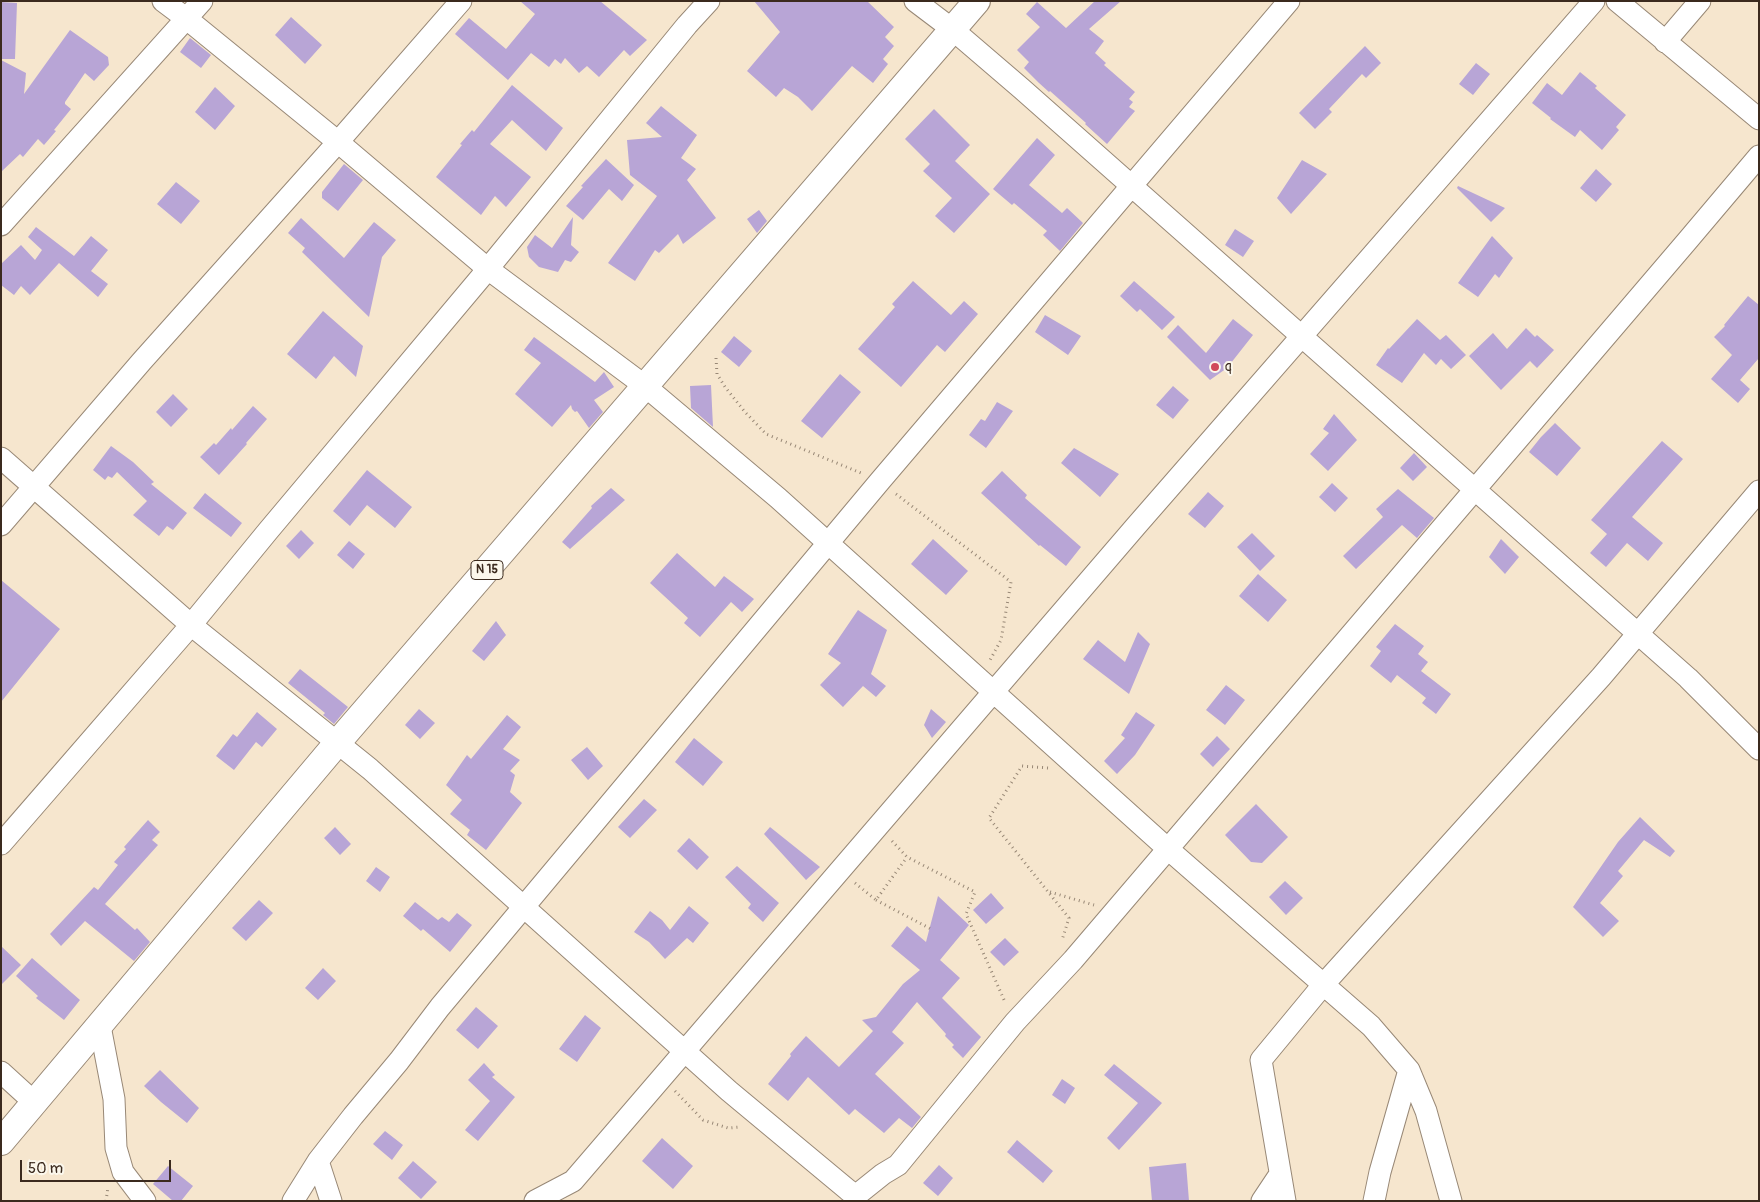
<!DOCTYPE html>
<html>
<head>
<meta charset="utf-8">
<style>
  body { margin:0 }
  #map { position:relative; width:1760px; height:1202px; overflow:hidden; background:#f6e6ce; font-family:Pangolin,sans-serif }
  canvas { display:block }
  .frame { position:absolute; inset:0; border:2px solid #3b2a1e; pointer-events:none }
  .scale { position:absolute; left:20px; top:1160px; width:151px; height:22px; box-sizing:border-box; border:2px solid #3b2a1e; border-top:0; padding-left:6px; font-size:15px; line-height:18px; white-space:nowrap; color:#3b2a1e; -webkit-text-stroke:4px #fbf7ec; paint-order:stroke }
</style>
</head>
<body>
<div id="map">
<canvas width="1760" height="1202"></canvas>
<div class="frame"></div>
<div class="scale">50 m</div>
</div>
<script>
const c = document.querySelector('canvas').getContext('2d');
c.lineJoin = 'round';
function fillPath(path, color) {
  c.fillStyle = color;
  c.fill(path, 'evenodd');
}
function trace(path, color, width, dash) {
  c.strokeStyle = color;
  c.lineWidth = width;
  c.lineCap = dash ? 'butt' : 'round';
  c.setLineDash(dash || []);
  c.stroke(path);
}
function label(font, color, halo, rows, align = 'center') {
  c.font = font + ' Pangolin,sans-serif';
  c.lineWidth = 4;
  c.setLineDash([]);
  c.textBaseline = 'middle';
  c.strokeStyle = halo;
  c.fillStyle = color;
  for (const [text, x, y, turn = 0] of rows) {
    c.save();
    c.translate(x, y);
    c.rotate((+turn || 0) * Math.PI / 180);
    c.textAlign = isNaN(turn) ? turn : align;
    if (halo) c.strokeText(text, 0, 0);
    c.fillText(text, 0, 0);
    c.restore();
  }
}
fillPath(new Path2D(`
  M 520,1 L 600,1 L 647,40 L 630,56 L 624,50 L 599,77 L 587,66 L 579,73 L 565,58 L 561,64 L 555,59 L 549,67 L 531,53 L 508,80 L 455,34 L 469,18 L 506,49 L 535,14 Z
  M 754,1 L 867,1 L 894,27 L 885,37 L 894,46 L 883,59 L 888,64 L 873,83 L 852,66 L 812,111 L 798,97 L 784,88 L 776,97 L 747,71 L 780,32 Z
  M 1095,1 L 1121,1 L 1089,29 L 1104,41 L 1095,53 L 1106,63 L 1104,65 L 1135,92 L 1129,99 L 1133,102 L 1129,107 L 1135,111 L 1107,144 L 1085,124 L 1086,123 L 1050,91 L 1049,92 L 1039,83 L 1024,68 L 1029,62 L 1017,50 L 1040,27 L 1026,14 L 1037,2 L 1066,28 Z
  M 1,2 L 17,3 L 15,59 L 1,59 Z
  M 291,17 L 322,45 L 305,64 L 275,35 Z
  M 70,30 L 108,57 L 109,65 L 94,81 L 85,73 L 65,102 L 65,104 L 71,109 L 54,130 L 56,131 L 44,145 L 38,139 L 23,157 L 20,154 L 1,172 L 1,60 L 26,73 L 24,94 Z
  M 190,38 L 211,55 L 201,68 L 180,52 Z
  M 1365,46 L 1381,63 L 1366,78 L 1362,74 L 1329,109 L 1332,112 L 1315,129 L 1299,113 Z
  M 1476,63 L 1490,74 L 1473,95 L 1459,84 Z
  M 1580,72 L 1597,86 L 1595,88 L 1626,115 L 1616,127 L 1619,130 L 1602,150 L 1580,130 L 1575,137 L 1550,119 L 1551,118 L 1532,103 L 1547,83 L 1562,95 Z
  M 512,85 L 563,128 L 546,151 L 512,120 L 490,144 L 531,177 L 506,207 L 495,196 L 481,215 L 436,177 L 462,145 L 460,144 L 472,130 L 474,132 Z
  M 215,87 L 235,106 L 215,130 L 195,112 Z
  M 661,106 L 697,135 L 681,158 L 696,169 L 687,180 L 716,218 L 683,244 L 678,234 L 659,253 L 655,250 L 635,281 L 608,263 L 657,196 L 630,175 L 627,140 L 662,137 L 646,123 Z
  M 934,109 L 970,145 L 955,161 L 990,194 L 954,233 L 935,216 L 952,198 L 923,171 L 930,164 L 905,139 Z
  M 1037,138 L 1055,155 L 1029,185 L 1062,213 L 1067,208 L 1083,223 L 1060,251 L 1043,235 L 1047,231 L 1014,203 L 1012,205 L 993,189 Z
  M 606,159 L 634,185 L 622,201 L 609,189 L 583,220 L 566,206 L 583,187 L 581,186 Z
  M 1302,160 L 1327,174 L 1291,214 L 1277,198 Z
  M 344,164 L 363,180 L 338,211 L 322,198 L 322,192 Z
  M 1596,169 L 1612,184 L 1596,202 L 1580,188 Z
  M 176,182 L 200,201 L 181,224 L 157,204 Z
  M 1458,186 L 1505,208 L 1491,222 L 1457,188 Z
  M 759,210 L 767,221 L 757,233 L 747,219 Z
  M 573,217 L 571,245 L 579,252 L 571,262 L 565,260 L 558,272 L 539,267 L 529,257 L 527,247 L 535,235 L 552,248 Z
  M 301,218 L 344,258 L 374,222 L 396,240 L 382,257 L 369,317 L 302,252 L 305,248 L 288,233 Z
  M 36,227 L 74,256 L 91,236 L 108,250 L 91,271 L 108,284 L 98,297 L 59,263 L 30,295 L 21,286 L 14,295 L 1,285 L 1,264 L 21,245 L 35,260 L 42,250 L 28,237 Z
  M 1235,229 L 1254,241 L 1243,257 L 1225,245 Z
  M 1492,236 L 1513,258 L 1499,278 L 1495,274 L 1478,297 L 1458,283 Z
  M 913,281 L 951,315 L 964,301 L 978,314 L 945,352 L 937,345 L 901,387 L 858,349 L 895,307 L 892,304 Z
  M 1134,281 L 1175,317 L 1162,330 L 1140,309 L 1137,312 L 1120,296 Z
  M 1748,296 L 1759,305 L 1759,358 L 1740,380 L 1750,389 L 1738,403 L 1711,379 L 1732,355 L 1714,337 L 1725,326 L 1724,325 Z
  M 323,311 L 363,346 L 356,377 L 334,356 L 316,379 L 287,354 Z
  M 1045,315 L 1081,336 L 1068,355 L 1035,332 Z
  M 1233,319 L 1253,335 L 1227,368 L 1210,380 L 1167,337 L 1178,325 L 1206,353 Z
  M 1417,319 L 1440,340 L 1446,335 L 1466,355 L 1451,369 L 1441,359 L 1436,365 L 1424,353 L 1402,383 L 1376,365 L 1388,348 L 1389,349 Z
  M 1526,328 L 1535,337 L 1537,335 L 1554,350 L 1537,368 L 1530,361 L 1501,390 L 1469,356 L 1493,333 L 1507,349 Z
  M 734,336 L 752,351 L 739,367 L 721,352 Z
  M 534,337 L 595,382 L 604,372 L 614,387 L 594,400 L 603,412 L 589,428 L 577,411 L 575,412 L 572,409 L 571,405 L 552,427 L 515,394 L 541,363 L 524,350 Z
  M 840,374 L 861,392 L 822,438 L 801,421 Z
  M 711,385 L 713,427 L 691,408 L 690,386 Z
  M 1173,386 L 1189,400 L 1173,419 L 1156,405 Z
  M 173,394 L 188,409 L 171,427 L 156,412 Z
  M 997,402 L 1013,411 L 986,448 L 969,435 L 981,419 L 985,421 Z
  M 253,406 L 267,419 L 246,443 L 247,444 L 219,475 L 200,457 L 214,443 L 216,445 L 231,428 L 232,430 Z
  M 1334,414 L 1357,440 L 1328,471 L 1310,454 L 1329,433 L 1323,429 Z
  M 1555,423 L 1581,448 L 1557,476 L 1529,452 L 1541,437 Z
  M 1662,441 L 1683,459 L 1632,517 L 1663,543 L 1648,561 L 1627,543 L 1606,567 L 1590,553 L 1607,534 L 1591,520 Z
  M 111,446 L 133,462 L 154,482 L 151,484 L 187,513 L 173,530 L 167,526 L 159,536 L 133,515 L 147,501 L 117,472 L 112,478 L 108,476 L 105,480 L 93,470 Z
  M 1074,448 L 1119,474 L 1100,497 L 1061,463 Z
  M 1414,453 L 1427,467 L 1413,481 L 1400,468 Z
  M 367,470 L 412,507 L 395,528 L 367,505 L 350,526 L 333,511 Z
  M 1002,471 L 1027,495 L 1025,498 L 1081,547 L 1066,566 L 1040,545 L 1039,546 L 981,493 Z
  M 1332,483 L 1348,498 L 1335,512 L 1319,497 Z
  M 611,488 L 625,500 L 570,549 L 562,542 L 592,508 L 591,506 Z
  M 1398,489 L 1434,518 L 1417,538 L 1402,525 L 1356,569 L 1343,556 L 1383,517 L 1376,509 Z
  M 1208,492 L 1224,506 L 1205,528 L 1188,514 Z
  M 205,493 L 242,523 L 231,537 L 193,508 Z
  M 301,530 L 314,543 L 299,559 L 286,546 Z
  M 1252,533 L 1275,556 L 1260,571 L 1237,547 Z
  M 933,539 L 968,571 L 946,595 L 911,564 Z
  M 1501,539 L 1519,557 L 1505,574 L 1489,557 Z
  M 349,541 L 365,554 L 353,569 L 337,555 Z
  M 677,553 L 715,587 L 724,576 L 754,599 L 742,612 L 731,602 L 700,637 L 684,623 L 688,618 L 650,583 Z
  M 1258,574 L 1287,600 L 1268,622 L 1239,596 Z
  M 1,580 L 60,629 L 1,702 Z
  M 858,610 L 887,630 L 871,674 L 886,686 L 876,697 L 863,686 L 843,707 L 820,685 L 841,663 L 828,654 Z
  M 496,621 L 506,635 L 484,661 L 472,651 Z
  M 1395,624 L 1424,646 L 1418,654 L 1428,662 L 1421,671 L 1451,694 L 1436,714 L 1422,703 L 1426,698 L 1397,675 L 1391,683 L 1370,666 L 1381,651 L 1376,647 Z
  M 1138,632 L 1150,644 L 1129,694 L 1083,659 L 1098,640 L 1125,662 Z
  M 300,669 L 348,707 L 334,724 L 323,715 L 325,713 L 288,683 Z
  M 1226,685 L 1245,700 L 1225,725 L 1206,710 Z
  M 419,709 L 435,723 L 420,739 L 405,725 Z
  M 931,709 L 946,722 L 932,738 L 924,725 Z
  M 257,712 L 277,729 L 262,747 L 256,742 L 234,770 L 216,756 L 233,734 L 237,737 Z
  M 1136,712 L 1155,725 L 1135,755 L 1117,774 L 1104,761 L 1125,738 L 1121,735 Z
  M 507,715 L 521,727 L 503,749 L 520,760 L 510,771 L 515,775 L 510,792 L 522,803 L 486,850 L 467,835 L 470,830 L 450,814 L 462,800 L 446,785 L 467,755 L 471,759 Z
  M 1217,736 L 1230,749 L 1213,767 L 1200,754 Z
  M 694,738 L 723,762 L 703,786 L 675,762 Z
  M 587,747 L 603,766 L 588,780 L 571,760 Z
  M 644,799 L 657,810 L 630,838 L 618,827 Z
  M 1256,804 L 1288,837 L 1262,863 L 1251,862 L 1225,835 Z
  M 1640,817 L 1675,851 L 1670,857 L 1644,840 L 1618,871 L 1623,876 L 1600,903 L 1619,921 L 1603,937 L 1573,907 L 1618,842 Z
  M 148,820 L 160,832 L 152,840 L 158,845 L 105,904 L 135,930 L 137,928 L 150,942 L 134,961 L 85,921 L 61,946 L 50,934 L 94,887 L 98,890 L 118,865 L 114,862 L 126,849 L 124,847 Z
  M 335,827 L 351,844 L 340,855 L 324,838 Z
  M 770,827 L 820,867 L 806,880 L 764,834 Z
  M 689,838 L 709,857 L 697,870 L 677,851 Z
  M 737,866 L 779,903 L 763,922 L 748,908 L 751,904 L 725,877 Z
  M 376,867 L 390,877 L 380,892 L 366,881 Z
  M 1285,881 L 1303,898 L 1286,915 L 1269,897 Z
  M 991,893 L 1004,908 L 986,924 L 973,910 Z
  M 938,896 L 969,925 L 940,960 L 960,978 L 942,998 L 981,1037 L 963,1058 L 952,1047 L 954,1045 L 945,1036 L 946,1034 L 917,1002 L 892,1032 L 904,1043 L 875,1074 L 921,1117 L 912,1128 L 899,1118 L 884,1133 L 855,1109 L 849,1115 L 808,1077 L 788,1101 L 768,1084 L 791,1056 L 790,1054 L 806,1036 L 839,1067 L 873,1031 L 862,1020 L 876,1017 L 903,984 L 920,970 L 891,946 L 907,926 L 926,942 Z
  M 259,900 L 273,913 L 246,941 L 232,928 Z
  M 415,902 L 438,920 L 442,917 L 449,922 L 457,913 L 472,925 L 450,952 L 423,929 L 421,931 L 403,916 Z
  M 689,906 L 709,923 L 693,943 L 687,938 L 665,959 L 649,942 L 634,932 L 650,911 L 662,920 L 670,930 Z
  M 1005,938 L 1019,952 L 1004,966 L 990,952 Z
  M 1,946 L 21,965 L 1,985 Z
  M 32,958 L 80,1000 L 64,1020 L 36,998 L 38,996 L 16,976 Z
  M 323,968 L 336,981 L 318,1000 L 305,988 Z
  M 476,1007 L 498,1026 L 478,1049 L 456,1030 Z
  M 585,1015 L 601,1028 L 577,1062 L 559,1049 Z
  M 484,1063 L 495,1075 L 492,1077 L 515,1097 L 478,1141 L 465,1130 L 490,1101 L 468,1080 Z
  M 1114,1064 L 1162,1103 L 1119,1150 L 1107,1138 L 1138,1103 L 1104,1075 Z
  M 160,1070 L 199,1108 L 187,1123 L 161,1102 L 144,1086 Z
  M 1062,1079 L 1075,1088 L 1065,1104 L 1052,1095 Z
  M 385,1131 L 403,1145 L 392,1160 L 373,1144 Z
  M 662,1138 L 693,1166 L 673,1189 L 642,1161 Z
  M 1017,1140 L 1053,1171 L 1043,1183 L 1007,1152 Z
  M 413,1161 L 437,1182 L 421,1199 L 398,1178 Z
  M 1186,1163 L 1189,1201 L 1152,1201 L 1149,1167 Z
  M 939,1165 L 953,1178 L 938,1196 L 923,1183 Z
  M 168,1166 L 193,1186 L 181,1201 L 173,1201 L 153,1184 Z`), '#b8a5d6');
const minor = new Path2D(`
  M 163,1 L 187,19 L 338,142 L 488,269 L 645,386 L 778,498 L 1168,849 L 1371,1026 L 1409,1070 L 1426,1111 L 1451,1201
  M 915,1 L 952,29 L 1022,89 L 1688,678 L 1759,749
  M 1617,1 L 1759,119
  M 1665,42 L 1700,1
  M 1,225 L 202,1
  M 1,458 L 191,625 L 370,769 L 729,1091 L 848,1190 L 852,1193 L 858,1194 L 883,1174 L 898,1165 L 1015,1022 L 1073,960 L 1688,240 L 1759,156
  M 1,525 L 142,361 L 338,142 L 461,1
  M 1,844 L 191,625 L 268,531 L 482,276 L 687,25 L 709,1
  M 100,1026 L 114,1099 L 116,1148 L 123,1172 L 145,1201
  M 1,1072 L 35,1103
  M 318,1161 L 331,1201
  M 293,1201 L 318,1161 L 353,1116 L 399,1061 L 440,1007 L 880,481 L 1289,1
  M 535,1201 L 573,1181 L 1136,526 L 1594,1
  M 1262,1201 L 1280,1174
  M 1285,1201 L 1261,1060 L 1323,985 L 1601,677 L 1759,491
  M 1374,1201 L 1380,1172 L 1409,1070`);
const major = new Path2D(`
  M 1,1142 L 338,742 L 977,1`);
trace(minor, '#988876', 23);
trace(major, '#988876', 28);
trace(new Path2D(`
  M 716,358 L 717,374 L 725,387 L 745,412 L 766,434 L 861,473
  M 896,494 L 1011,582 L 1001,640 L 989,662
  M 1048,768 L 1022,766 L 989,818 L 1069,918 L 1062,940
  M 892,841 L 907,857 L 975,892 L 966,914 L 1005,1002
  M 855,883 L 876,900 L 907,857
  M 1050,892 L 1094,905
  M 876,900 L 931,929
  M 675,1091 L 703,1120 L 728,1128 L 740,1127
  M 106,1201 L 108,1187`), '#988876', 3, [1, 4]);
trace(minor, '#fff', 21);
trace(major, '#fff', 26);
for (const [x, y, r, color] of [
  [1215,367,5,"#d1495b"]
]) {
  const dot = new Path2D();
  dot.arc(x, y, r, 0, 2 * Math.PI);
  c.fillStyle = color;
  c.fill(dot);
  trace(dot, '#fbf7ec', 2);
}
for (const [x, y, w] of [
  [487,570,32]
]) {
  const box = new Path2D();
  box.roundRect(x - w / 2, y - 9.5, w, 19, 4);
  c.fillStyle = '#fbf7ec';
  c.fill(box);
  trace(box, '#3b2a1e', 1);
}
label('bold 12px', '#3b2a1e', null, [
  ["N 15",487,570]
]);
label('14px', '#3b2a1e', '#fbf7ec', [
  ["q",1225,367]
], 'left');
</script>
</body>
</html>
